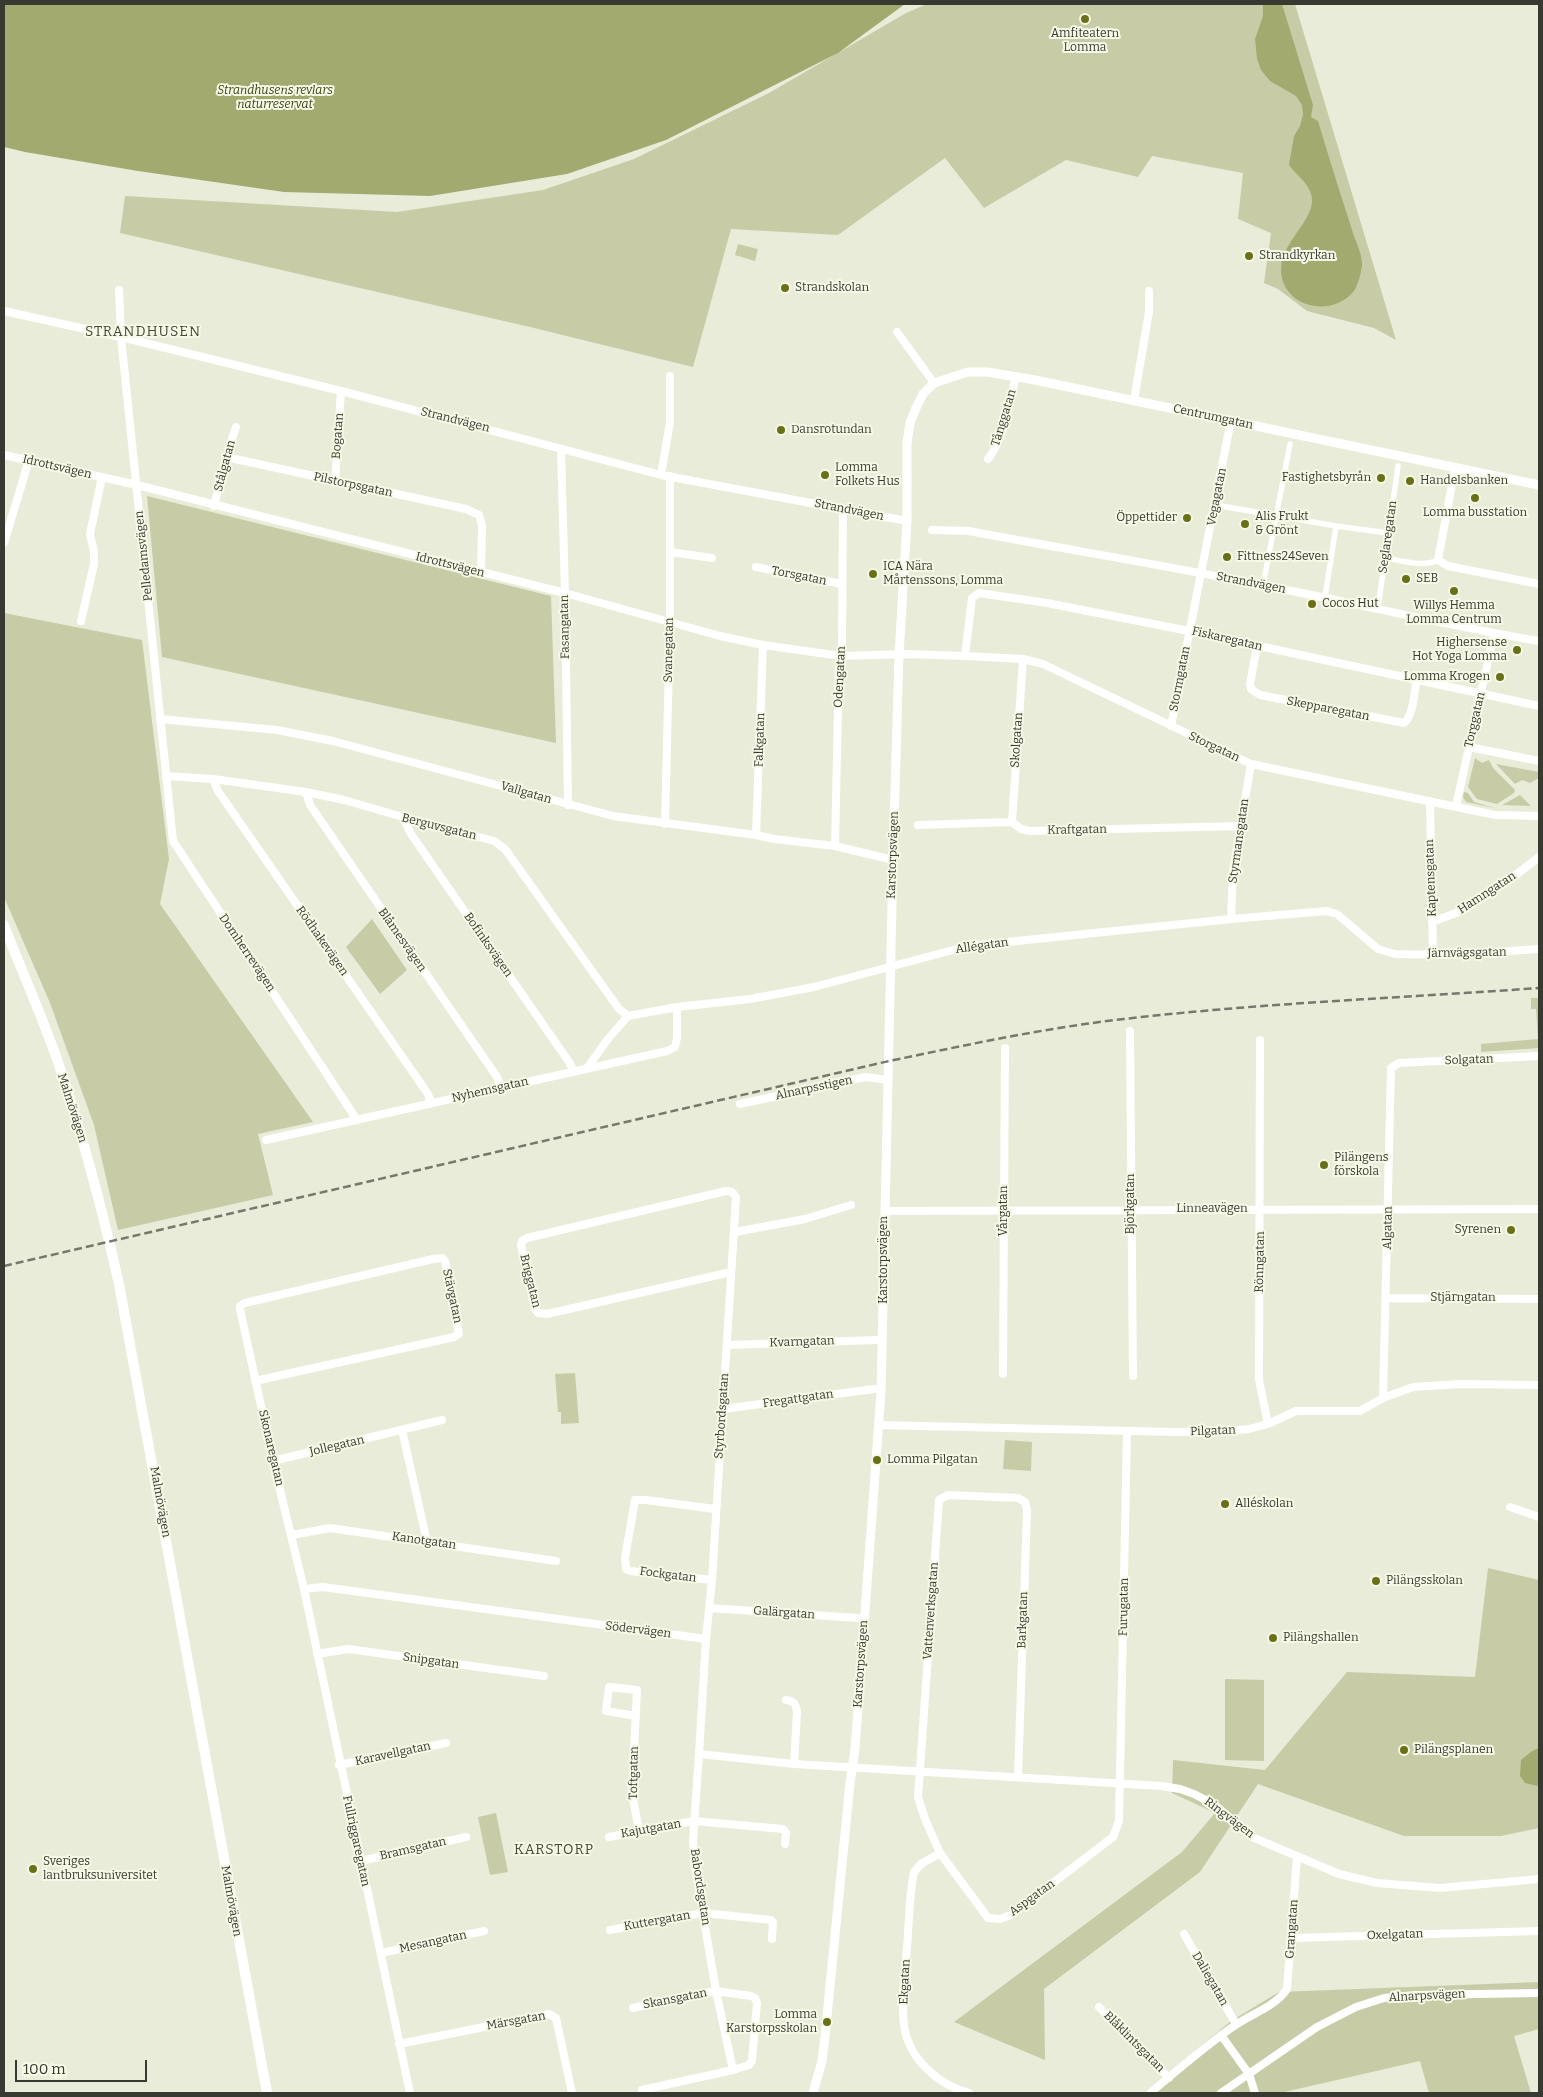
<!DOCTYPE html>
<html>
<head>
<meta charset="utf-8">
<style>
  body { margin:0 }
  #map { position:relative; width:1543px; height:2097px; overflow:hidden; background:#e9ecd8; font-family:Bitter,serif }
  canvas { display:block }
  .frame { position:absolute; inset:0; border:5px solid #383931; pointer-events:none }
  .scale { position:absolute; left:15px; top:2060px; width:132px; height:22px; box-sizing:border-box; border:2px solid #383931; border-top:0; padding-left:6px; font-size:15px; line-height:18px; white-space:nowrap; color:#383931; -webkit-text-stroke:4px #f6f9e6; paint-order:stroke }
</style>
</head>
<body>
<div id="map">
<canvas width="1543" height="2097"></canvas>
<div class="frame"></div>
<div class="scale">100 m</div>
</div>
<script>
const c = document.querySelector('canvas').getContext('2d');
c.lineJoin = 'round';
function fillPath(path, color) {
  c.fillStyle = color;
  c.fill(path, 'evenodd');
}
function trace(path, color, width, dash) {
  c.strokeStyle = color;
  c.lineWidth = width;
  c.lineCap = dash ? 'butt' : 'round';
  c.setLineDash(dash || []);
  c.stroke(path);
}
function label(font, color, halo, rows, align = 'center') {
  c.font = font + ' Bitter,serif';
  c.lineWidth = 4;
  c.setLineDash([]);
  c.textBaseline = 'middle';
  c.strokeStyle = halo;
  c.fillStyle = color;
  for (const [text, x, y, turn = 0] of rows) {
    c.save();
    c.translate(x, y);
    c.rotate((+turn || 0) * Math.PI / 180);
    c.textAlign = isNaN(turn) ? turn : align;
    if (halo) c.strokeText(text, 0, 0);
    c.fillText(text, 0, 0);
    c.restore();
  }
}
fillPath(new Path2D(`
  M 927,4 L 1295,4 L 1396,340 L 1374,328 L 1307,311 L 1278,289 L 1264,283 L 1271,233 L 1238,219 L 1243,173 L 1152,156 L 1138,177 L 1066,160 L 984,208 L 945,158 L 838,235 L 731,229 L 693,367 L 530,327 L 120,233 L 125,196 L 397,212 L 543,190 L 634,159 L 769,93 L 906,13 Z
  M 738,244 L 758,249 L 755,261 L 735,255 Z
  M 147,496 L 551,596 L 556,743 L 162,657 Z
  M 4,613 L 142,640 L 169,859 L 160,904 L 313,1122 L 258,1134 L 273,1195 L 118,1230 L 94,1125 L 50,1003 L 4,897 Z
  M 1475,758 L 1482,763 L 1489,760 L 1493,768 L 1515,790 L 1514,793 L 1497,804 L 1477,799 L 1468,787 Z
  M 1496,764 L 1539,772 L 1539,778 L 1530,783 L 1522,780 L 1515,784 Z
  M 1464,792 L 1468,793 L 1474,802 L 1494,808 L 1466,802 L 1463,797 Z
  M 1520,795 L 1531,806 L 1502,805 Z
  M 372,919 L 407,970 L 380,994 L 346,947 Z
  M 1531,998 L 1539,998 L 1539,1048 L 1481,1052 L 1481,1044 L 1538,1039 L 1536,1009 L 1531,1009 Z
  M 575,1373 L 579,1423 L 561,1424 L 561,1412 L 558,1412 L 555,1374 Z
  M 1005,1440 L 1032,1442 L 1031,1471 L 1003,1469 Z
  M 1488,1568 L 1539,1580 L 1539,1828 L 1501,1836 L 1404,1836 L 1258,1784 L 1200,1872 L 1044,1989 L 1045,2060 L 954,2022 L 1182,1852 L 1215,1813 L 1172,1793 L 1173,1760 L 1265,1770 L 1347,1672 L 1475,1677 Z
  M 1225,1679 L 1264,1680 L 1264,1761 L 1225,1760 Z
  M 496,1813 L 508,1872 L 490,1875 L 478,1817 Z
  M 1539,1982 L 1539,2029 L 1514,2036 L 1531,2093 L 1429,2093 L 1420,2061 L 1280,2093 L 1144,2093 L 1231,2021 L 1279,1992 Z`), '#c7cca7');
fillPath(new Path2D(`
  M 4,4 L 905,4 L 838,53 L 666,140 L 567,174 L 430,196 L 284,192 L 138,171 L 25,152 L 4,147 Z
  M 1263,4 L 1282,4 L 1313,105 L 1311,117 L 1318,121 C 1329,158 1341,196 1353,233 C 1356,242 1363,256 1362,266 C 1361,273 1358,285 1354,291 C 1338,312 1300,312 1286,288 C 1265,248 1320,223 1311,194 C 1307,181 1296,175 1289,165 L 1294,136 L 1300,126 L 1303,115 L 1302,105 L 1296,96 L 1270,81 L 1261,70 L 1257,59 L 1255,39 L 1263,16 Z
  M 1539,1748 L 1539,1784 L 1537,1786 L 1525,1783 L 1520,1776 L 1521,1760 L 1532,1751 Z`), '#a3aa70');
trace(new Path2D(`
  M 1215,505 L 1336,526
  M 1384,558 C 1401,560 1423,568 1438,560
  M 1263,585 L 1290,444
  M 1325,597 L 1336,526 L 1388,533
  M 1378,608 L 1398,466`), '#fff', 5.5);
trace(new Path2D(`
  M 119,290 L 121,337 L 173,841 L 357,1120
  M 4,311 L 121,337 L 341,391 L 661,475 L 907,521
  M 897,332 L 934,383
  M 1134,400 L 1149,312 L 1149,291
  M 561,449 L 565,593 L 568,805
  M 4,455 L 137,485 L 565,593 L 720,636 L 763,645 L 841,656 L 908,654 L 965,656 L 1023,659 L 1043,664 L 1251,764 L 1495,815 L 1539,816
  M 226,457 L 466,509 L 479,515 L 482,526 L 481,573
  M 988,459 C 1005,437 1009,403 1016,376
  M 1455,468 L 1438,560 L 1448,566 L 1539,584
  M 661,475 L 670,422 L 670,376
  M 335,482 L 341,391
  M 214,506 L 226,457 L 236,427
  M 932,530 L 969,531 C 1069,550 1171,566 1271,587 C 1361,604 1449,626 1539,641
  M 4,543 L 29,460
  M 670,552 L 712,558
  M 756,567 L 842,584
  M 81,621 L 94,564 L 94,552 L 90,534 L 102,477
  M 1257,646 L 1250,684 L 1251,689 L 1260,695 L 1404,723 C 1414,715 1414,691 1417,678
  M 965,656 L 972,598 L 979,593 L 1047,603 L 1189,631 L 1539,706
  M 160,719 L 277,730 L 333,741 L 613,816 L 756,835 L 774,839 L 835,846 L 893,860
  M 1171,726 L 1231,420
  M 1469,747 L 1539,761
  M 166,776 L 213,779 L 306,792 L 344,800 L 403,817 L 494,841 L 505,849 L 619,1009 L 628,1016
  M 213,779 L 218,791 L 428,1094 L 431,1103
  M 306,792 L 310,805 L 497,1077 L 501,1088
  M 1430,801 L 1433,954
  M 1456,806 L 1494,634
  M 403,817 L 411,834 L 569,1062 L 574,1071
  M 1012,822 L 1023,659
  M 665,824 L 670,623 L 670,476
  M 918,825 L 1012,822 L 1021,829 L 1030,831 L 1240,826
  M 756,835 L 763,645
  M 835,846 L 839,663 L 842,644 L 843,509
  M 1231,919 L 1233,871 L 1251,764
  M 1432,922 L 1464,910 L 1508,881 L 1539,857
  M 1130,1031 L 1133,1376
  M 1260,1040 L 1259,1380 L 1268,1424
  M 587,1068 L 608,1039 L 628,1016 L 677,1007 L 750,999 L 814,987 L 968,946 L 1231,919 L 1327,911 L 1337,914 L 1378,949 L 1395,954 L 1452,955 L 1539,949
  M 740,1104 L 865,1077 L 888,1080
  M 266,1140 L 667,1051 L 675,1047 L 677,1038 L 677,1007
  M 885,1211 L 1539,1209
  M 735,1232 L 805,1219 L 851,1205
  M 1386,1298 L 1539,1299
  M 728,1345 L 876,1340
  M 1003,1374 L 1005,1048
  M 255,1381 L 454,1337 L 459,1334 L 445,1261 L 442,1258 L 433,1259 L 245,1303 L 240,1306 L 240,1309 L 273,1461 L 304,1589 L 410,2093
  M 1383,1398 L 1391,1068 L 1399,1063 L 1539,1056
  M 723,1409 L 874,1389
  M 879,1425 L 1176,1432 L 1230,1431 L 1249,1429 L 1268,1424 L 1296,1411 L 1360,1411 L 1383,1398 L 1413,1387 L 1460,1384 L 1539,1385
  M 402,1430 L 427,1542
  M 273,1461 L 442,1420
  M 1510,1507 L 1539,1517
  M 292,1535 L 330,1528 L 556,1561
  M 712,1580 L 630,1571 L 626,1569 L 625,1558 L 635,1500 L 646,1500 L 715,1509
  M 304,1589 L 323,1587 L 706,1639 L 699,1754 L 794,1764 L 1162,1786 L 1180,1789 L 1194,1794 L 1215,1805 L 1252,1837 L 1339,1874 L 1377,1883 L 1440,1888 L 1539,1879
  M 709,1608 L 858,1618
  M 706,1639 L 712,1580 L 736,1197 L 732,1192 L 726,1191 L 527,1238 L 522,1241 L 521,1245 L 535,1309 L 538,1313 L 547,1314 L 731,1272
  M 317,1654 L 348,1649 L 544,1676
  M 786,1700 C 794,1701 796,1704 797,1712 L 794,1764
  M 636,1716 L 606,1711 L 609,1687 L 637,1690 L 632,1793 L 639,1831
  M 339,1765 L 446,1743
  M 1018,1777 L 1027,1510 L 1025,1502 L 1018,1498 L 948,1495 L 939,1500 L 918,1797 L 925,1819 L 940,1853 L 988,1918 L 1000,1919 L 1011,1915 L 1113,1837 L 1119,1821 L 1127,1431
  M 609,1837 L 694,1821 L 783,1829 L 786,1833 L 785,1844
  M 940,1853 L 921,1864 L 914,1872 C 909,1897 909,1923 907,1948 C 905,1973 901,2000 904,2025 C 908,2058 938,2085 969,2093
  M 361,1861 L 466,1837
  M 610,1930 L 704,1913 L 771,1920 L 773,1922 L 772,1939
  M 1184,1934 L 1236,2024
  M 1292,1938 L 1539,1931
  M 381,1953 L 484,1931
  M 1099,2007 L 1169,2078
  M 633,2008 L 716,1991 L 751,1996 L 755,1998 L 757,2003 L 752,2061 L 749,2065 L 733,2070 L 716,1991 L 694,1861 L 693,1841 L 699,1754
  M 1221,2035 L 1249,2074 L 1255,2093
  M 399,2044 L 549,2014 L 556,2018 L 572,2093
  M 642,2090 L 733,2070
  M 1150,2093 C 1178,2070 1205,2046 1234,2026 C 1252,2013 1274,2008 1287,1989 L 1297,1857
  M 1221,2093 L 1317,2027 L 1356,2007 L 1384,1998 L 1416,1995 L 1539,1993`), '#fff', 8);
trace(new Path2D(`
  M 813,2093 L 822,2061 L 825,2037 L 850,1783 L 855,1749 L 881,1392 L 893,860 L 899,655 L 907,521 L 907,443 L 910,423 L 916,408 L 923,394 L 934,383 L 968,372 L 987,372 L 1035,380 L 1539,485`), '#fff', 9);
trace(new Path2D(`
  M 4,925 C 21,969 41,1014 57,1059 C 82,1133 102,1208 119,1284 L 267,2093`), '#fff', 10);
trace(new Path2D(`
  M 4,1266 L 889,1061 C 967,1045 1044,1028 1124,1019 C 1261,1003 1401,998 1539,988`), '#76786c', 2.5, [8, 4]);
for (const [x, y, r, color] of [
  [1085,19,5,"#697017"],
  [1249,256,5,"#697017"],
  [785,288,5,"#697017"],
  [781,430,5,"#697017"],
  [825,475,5,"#697017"],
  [1381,478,5,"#697017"],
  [1410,481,5,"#697017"],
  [1475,498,5,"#697017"],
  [1187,518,5,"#697017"],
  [1245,524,5,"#697017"],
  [1227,557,5,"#697017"],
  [873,574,5,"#697017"],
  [1406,579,5,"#697017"],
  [1454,591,5,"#697017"],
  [1312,604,5,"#697017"],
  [1517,650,5,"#697017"],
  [1500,677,5,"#697017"],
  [1324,1165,5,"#697017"],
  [1511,1230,5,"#697017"],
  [877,1460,5,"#697017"],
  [1225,1504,5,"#697017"],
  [1376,1581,5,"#697017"],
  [1273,1638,5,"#697017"],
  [1404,1750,5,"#697017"],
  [33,1869,5,"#697017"],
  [827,2022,5,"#697017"]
]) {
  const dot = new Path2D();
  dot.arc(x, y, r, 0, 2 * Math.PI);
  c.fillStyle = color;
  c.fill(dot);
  trace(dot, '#f6f9e6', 2);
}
label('12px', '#383931', '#f6f9e6', [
  ["Amfiteatern",1085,34,"center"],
  ["Lomma",1085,48,"center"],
  ["Strandkyrkan",1259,256],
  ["Strandskolan",795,288],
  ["Dansrotundan",791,430],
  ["Lomma",835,468],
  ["Folkets Hus",835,482],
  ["Fastighetsbyrån",1371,478,"right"],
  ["Handelsbanken",1420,481],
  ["Lomma busstation",1475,513,"center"],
  ["Alis Frukt",1255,517],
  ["& Grönt",1255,531],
  ["Öppettider",1177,518,"right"],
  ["Fittness24Seven",1237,557],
  ["ICA Nära",883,567],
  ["Mårtenssons, Lomma",883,581],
  ["SEB",1416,579],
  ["Cocos Hut",1322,604],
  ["Willys Hemma",1454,606,"center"],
  ["Lomma Centrum",1454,620,"center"],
  ["Highersense",1507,643,"right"],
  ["Hot Yoga Lomma",1507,657,"right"],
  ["Lomma Krogen",1490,677,"right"],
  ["Pilängens",1334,1158],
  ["förskola",1334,1172],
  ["Syrenen",1501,1230,"right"],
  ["Lomma Pilgatan",887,1460],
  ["Alléskolan",1235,1504],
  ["Pilängsskolan",1386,1581],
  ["Pilängshallen",1283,1638],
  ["Pilängsplanen",1414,1750],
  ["Sveriges",43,1862],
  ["lantbruksuniversitet",43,1876],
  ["Lomma",817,2015,"right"],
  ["Karstorpsskolan",817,2029,"right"]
], 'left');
label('italic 12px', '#3b3f12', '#f6f9e6', [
  ["Strandhusens revlars",275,91],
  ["naturreservat",275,105]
]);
label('12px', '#383931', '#f6f9e6', [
  ["Centrumgatan",1213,417,12],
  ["Tånggatan",1004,418,-73],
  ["Strandvägen",455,420,14],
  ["Bogatan",338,436,-86],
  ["Stålgatan",225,466,-75],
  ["Idrottsvägen",57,467,13],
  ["Pilstorpsgatan",353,485,12],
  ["Vegagatan",1217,497,-79],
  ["Strandvägen",849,510,11],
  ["Seglaregatan",1388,537,-82],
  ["Pelledamsvägen",144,556,-96],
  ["Idrottsvägen",450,565,14],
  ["Torsgatan",799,576,11],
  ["Strandvägen",1251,583,11],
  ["Fasangatan",565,627,-91],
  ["Fiskaregatan",1227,639,13],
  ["Svanegatan",669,650,-89],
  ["Odengatan",840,677,-87],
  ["Stormgatan",1180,679,-79],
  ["Skepparegatan",1328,709,11],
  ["Torggatan",1475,720,-77],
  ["Falkgatan",760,740,-88],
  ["Skolgatan",1017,740,-86],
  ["Storgatan",1214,747,25],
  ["Vallgatan",526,793,16],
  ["Berguvsgatan",439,827,14],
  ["Kraftgatan",1077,830,-1],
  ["Styrmansgatan",1239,841,-82],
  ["Karstorpsvägen",893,855,-88],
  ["Kaptensgatan",1431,878,-92],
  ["Hamngatan",1487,893,-33],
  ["Blåmesvägen",402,940,55],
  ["Rödhakevägen",322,941,55],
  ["Bofinksvägen",488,945,55],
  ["Allégatan",982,946,-8],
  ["Domherrevägen",247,953,56],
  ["Järnvägsgatan",1467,953,-1],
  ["Solgatan",1469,1060,-2],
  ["Alnarpsstigen",814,1088,-12],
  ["Nyhemsgatan",490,1090,-13],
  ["Malmövägen",72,1108,72],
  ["Björkgatan",1131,1204,-90],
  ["Linneavägen",1212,1209],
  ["Vårgatan",1004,1211,-90],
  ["Algatan",1388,1228,-89],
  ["Karstorpsvägen",884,1260,-90],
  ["Rönngatan",1260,1262,-89],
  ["Briggatan",530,1281,76],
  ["Stävgatan",452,1296,78],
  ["Stjärngatan",1463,1298],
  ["Kvarngatan",802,1342,-2],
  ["Fregattgatan",798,1399,-8],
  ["Styrbordsgatan",722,1416,-86],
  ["Pilgatan",1213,1431,-2],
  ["Jollegatan",337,1446,-13],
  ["Skonaregatan",271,1448,77],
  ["Malmövägen",160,1502,80],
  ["Kanotgatan",424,1541,8],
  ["Fockgatan",668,1575,7],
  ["Furugatan",1124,1607,-89],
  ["Vattenverksgatan",931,1611,-86],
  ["Galärgatan",784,1613,4],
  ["Barkgatan",1023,1620,-88],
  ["Södervägen",638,1630,7],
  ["Snipgatan",431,1661,8],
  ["Karstorpsvägen",861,1664,-86],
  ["Karavellgatan",393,1754,-12],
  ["Toftgatan",634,1773,-89],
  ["Ringvägen",1229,1818,37],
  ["Kajutgatan",651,1829,-10],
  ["Fullriggaregatan",356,1841,78],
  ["Bramsgatan",413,1849,-13],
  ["Babordsgatan",700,1887,81],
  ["Aspgatan",1032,1898,-36],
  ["Malmövägen",231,1901,80],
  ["Kuttergatan",657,1921,-10],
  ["Grangatan",1292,1929,-86],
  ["Oxelgatan",1395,1935,-2],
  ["Mesangatan",433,1942,-12],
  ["Daliegatan",1210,1979,60],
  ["Ekgatan",905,1982,-87],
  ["Alnarpsvägen",1427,1996,-3],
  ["Skansgatan",675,1999,-11],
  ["Märsgatan",516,2021,-10],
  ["Blåklintsgatan",1134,2042,45]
]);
c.letterSpacing = '1px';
label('14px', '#454838', '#f6f9e6', [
  ["STRANDHUSEN",143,332],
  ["KARSTORP",554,1850]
]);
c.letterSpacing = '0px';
</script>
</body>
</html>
